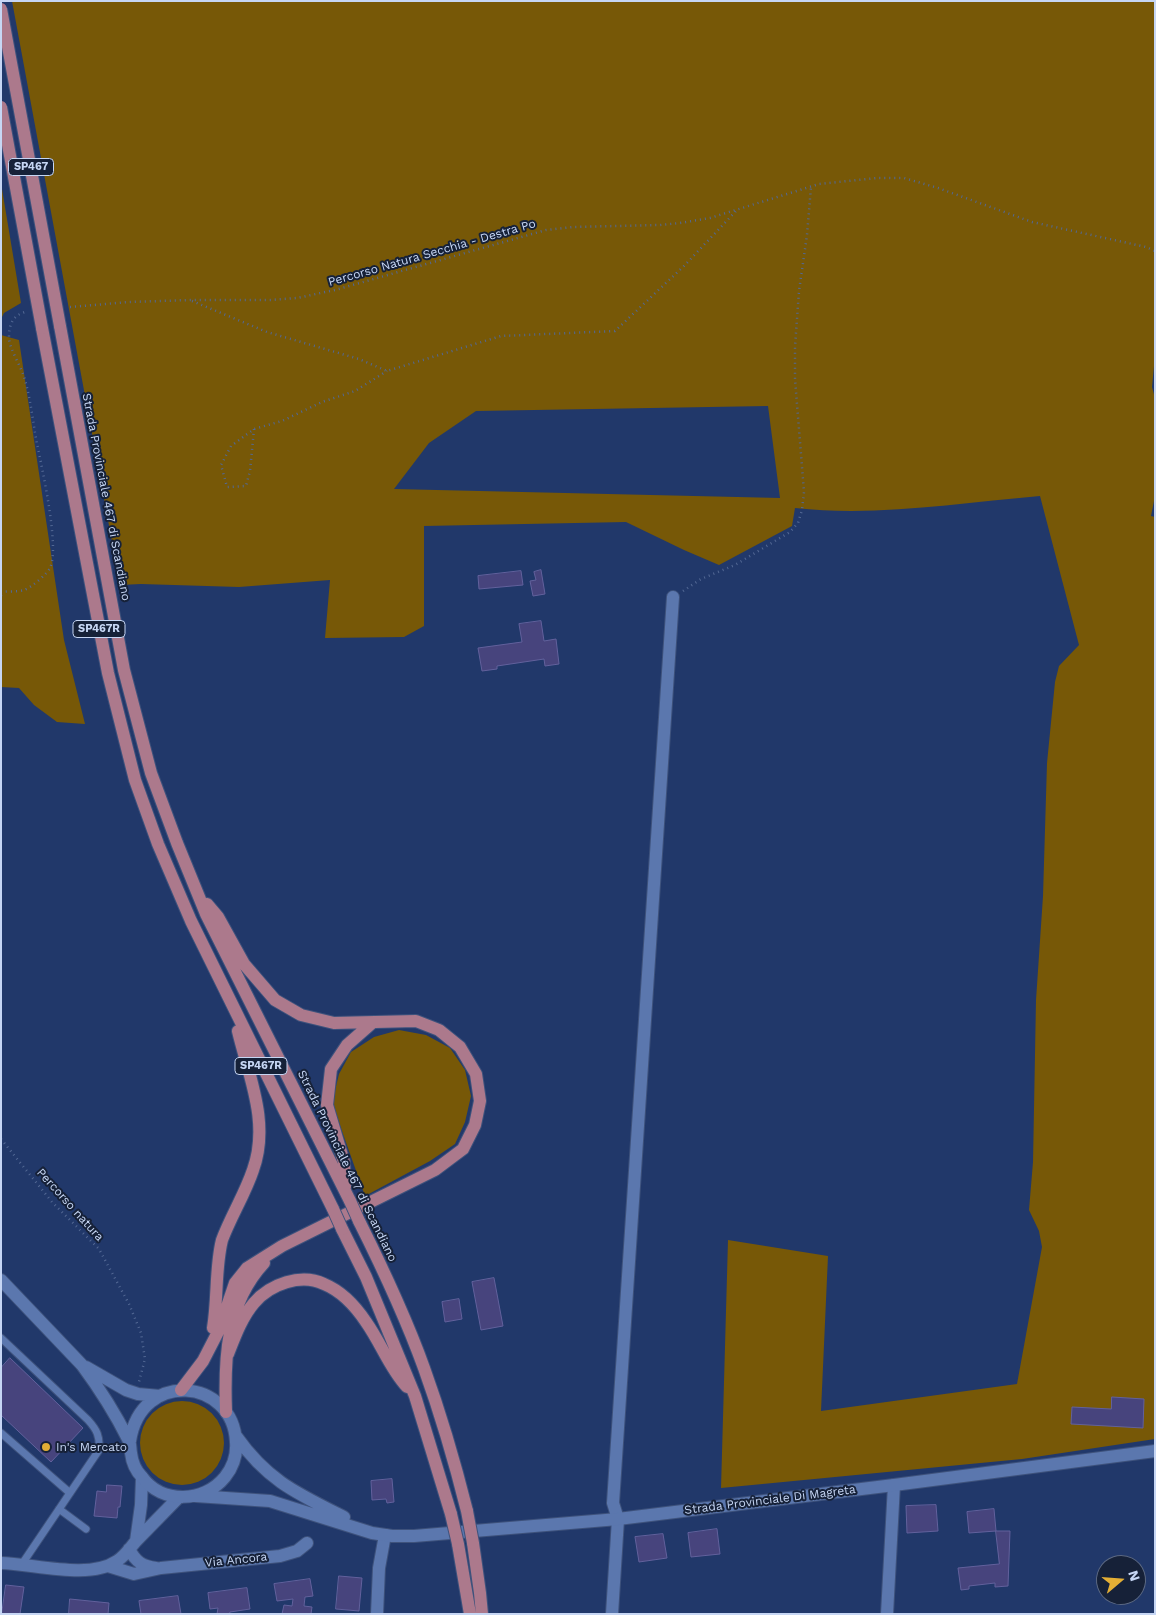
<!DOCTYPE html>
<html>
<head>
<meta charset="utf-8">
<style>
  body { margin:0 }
  #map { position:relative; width:1156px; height:1615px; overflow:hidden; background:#21386a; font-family:"Work Sans",sans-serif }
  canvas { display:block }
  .frame { position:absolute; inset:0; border:2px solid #c6d6f4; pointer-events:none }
  .north { position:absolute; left:1096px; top:1555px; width:50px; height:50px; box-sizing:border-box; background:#162138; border:1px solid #5c6983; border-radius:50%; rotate:72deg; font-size:14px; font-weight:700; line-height:20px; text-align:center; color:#c6d6f4 }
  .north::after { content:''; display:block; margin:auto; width:18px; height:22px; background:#e3ae35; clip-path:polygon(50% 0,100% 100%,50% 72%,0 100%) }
</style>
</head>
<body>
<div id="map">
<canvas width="1156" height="1615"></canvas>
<div class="frame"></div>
<div class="north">N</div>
</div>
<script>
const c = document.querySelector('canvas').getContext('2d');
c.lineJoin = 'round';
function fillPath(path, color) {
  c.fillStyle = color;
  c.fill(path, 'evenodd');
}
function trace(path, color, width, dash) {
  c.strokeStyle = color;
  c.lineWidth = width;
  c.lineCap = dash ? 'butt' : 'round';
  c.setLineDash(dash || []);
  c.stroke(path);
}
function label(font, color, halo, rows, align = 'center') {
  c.font = font + ' "Work Sans",sans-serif';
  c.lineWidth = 4;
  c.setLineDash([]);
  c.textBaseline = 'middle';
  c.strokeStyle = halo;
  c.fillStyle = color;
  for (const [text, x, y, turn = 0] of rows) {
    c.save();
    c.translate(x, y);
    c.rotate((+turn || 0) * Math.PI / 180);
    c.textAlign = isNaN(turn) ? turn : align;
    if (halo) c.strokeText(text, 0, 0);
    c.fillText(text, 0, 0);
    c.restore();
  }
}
fillPath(new Path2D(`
  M 12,1 L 1155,1 L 1155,356 L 1152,387 L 1155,398 L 1155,496 L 1151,516 L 1155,517 L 1155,1439 L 1022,1459 L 721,1488 L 728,1240 L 828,1256 L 821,1411 L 1017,1384 L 1042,1247 L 1039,1231 L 1029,1210 L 1033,1162 L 1036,1000 L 1043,896 L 1047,763 L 1055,682 L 1059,666 L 1079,645 L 1040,496 C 959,503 876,517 795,508 L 792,526 L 719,565 L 684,550 L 626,522 L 424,526 L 424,626 L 404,637 L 325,638 L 330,580 L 239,587 L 141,584 L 120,585 ZM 768,406 L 780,498 L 394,489 L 429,443 L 476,411 Z
  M 1,183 L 21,303 L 4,313 L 1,319 Z
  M 1,335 L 19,340 L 64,640 L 85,724 L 57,722 L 34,705 L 19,688 L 1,687 Z
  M 399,1030 L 426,1035 L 450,1048 L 465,1070 L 471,1096 L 465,1122 L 455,1144 L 430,1161 L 365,1196 L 332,1103 L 339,1074 L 351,1052 L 374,1037 Z
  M140 1443a42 42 0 1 1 84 0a42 42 0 1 1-84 0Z`), '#775807');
const building = new Path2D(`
  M 541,570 L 545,594 L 533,596 L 530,581 L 536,580 L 534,572 Z
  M 521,571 L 523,585 L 479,589 L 478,576 Z
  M 541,621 L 544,641 L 556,639 L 559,664 L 545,666 L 544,659 L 497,666 L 497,669 L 482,671 L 478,648 L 522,642 L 519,624 Z
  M 494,1278 L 503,1326 L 481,1330 L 472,1282 Z
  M 459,1299 L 462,1319 L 445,1322 L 442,1302 Z
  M 10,1358 L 83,1428 L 51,1462 L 1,1415 L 1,1368 Z
  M 1112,1397 L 1144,1399 L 1143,1428 L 1071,1424 L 1072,1407 L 1111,1409 Z
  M 392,1479 L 394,1502 L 387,1503 L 386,1499 L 372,1500 L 371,1481 Z
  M 107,1485 L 122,1486 L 120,1507 L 118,1507 L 117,1518 L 94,1516 L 97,1491 L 106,1492 Z
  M 936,1505 L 938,1531 L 907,1533 L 906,1506 Z
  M 994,1509 L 996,1531 L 969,1533 L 967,1512 Z
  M 717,1529 L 720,1554 L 691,1557 L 688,1533 Z
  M 996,1531 L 1010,1531 L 1008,1586 L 995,1587 L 995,1583 L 969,1586 L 969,1589 L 961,1590 L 958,1568 L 999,1564 Z
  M 663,1534 L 667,1558 L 639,1562 L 635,1537 Z
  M 339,1576 L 362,1578 L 359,1611 L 336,1609 Z
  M 310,1579 L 313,1596 L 305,1597 L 304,1606 L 312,1607 L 311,1614 L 282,1614 L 284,1605 L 292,1606 L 293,1599 L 277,1601 L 274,1584 Z
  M 6,1585 L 24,1587 L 20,1614 L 2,1614 Z
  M 247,1588 L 250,1609 L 230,1612 L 229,1614 L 217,1614 L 218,1608 L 210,1609 L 208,1593 Z
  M 178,1596 L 181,1614 L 141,1614 L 139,1601 Z
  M 70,1599 L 109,1603 L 108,1614 L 69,1614 Z`);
fillPath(building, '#47447d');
trace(building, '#62619c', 1);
const service = new Path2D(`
  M 1,1338 L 88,1420 C 97,1430 100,1436 99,1450 L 22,1564
  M 1,1433 L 70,1493
  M 59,1509 L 86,1529`);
const minor = new Path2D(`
  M 142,1477 L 141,1505 L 136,1541 L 179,1497
  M 129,1549 C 136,1562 142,1566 156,1568
  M 1,1563 C 35,1564 89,1580 117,1561 C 125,1556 130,1548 136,1541
  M 108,1566 L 134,1574 L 161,1568 L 280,1556 L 297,1551 L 307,1543
  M 377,1614 L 379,1568 L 385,1535
  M 612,1614 L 618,1519 L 613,1503 L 673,597
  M 887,1614 L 894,1485`);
const secondary = new Path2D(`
  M 1,1280 L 82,1365 C 99,1388 115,1413 128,1439 C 131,1443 130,1448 131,1453 C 132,1462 136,1471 142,1477 C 162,1504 204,1503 225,1477 C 233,1467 237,1455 236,1442 C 233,1378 141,1369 130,1441
  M 86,1367 L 126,1390 L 138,1394 L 160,1396
  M 236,1436 C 267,1480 296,1493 344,1517
  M 196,1496 L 270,1501 L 372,1533 L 392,1536 L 414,1536 L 618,1519 L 894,1485 L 1155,1451`);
const primary = new Path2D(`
  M 60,326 L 124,670 L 151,773 L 177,843 L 206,914 L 350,1201
  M 42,328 L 108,673 L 135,780 L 158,844 L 191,921 L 333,1209
  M 345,1187 L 344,1162 L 327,1105 L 331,1069 L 347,1045 L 372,1023
  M 359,1221 C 383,1269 406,1318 424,1368 C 441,1415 455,1463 467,1511
  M 342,1229 L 366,1277 L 415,1396 L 451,1514
  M 213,1328 C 218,1298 215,1268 222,1240 C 231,1216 245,1194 253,1170 C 270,1123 249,1077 238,1031
  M 228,1354 C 235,1336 242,1317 254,1303 C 270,1284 301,1273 324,1284 C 341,1291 356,1307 366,1322 C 381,1343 390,1369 407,1387
  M 181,1390 L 203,1361 L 219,1330 L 235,1283 L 247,1268 L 282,1246 L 435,1170 L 463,1149 L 475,1125 L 480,1101 L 476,1074 L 460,1047 L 439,1030 L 416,1021 L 334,1023 L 301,1015 L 275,1000 L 244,964 L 218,917 L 207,904
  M 226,1412 C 224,1358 226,1304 264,1263
  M 473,1543 L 480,1593 L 482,1614
  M 458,1544 L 470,1614`);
trace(service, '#3e527c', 9);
trace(minor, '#3e527c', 14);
trace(secondary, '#3e527c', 14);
trace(primary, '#3e527c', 14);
trace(new Path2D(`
  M 192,301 L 267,332 L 359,359 L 387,371 L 501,336 L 615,331 L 684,266 L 737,210
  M 70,307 L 129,302 L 191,300 L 270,300 L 297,298 L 335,290 L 546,230 L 573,227 L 660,225 L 680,223 L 710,218 L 819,184 L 877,178 L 904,178 L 938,188 L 1032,222 L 1146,247 L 1155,251
  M 254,429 L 250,471 L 246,486 L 227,487 L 221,465 L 231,446 L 254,429 L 282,421 L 322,402 L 355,391 L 387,371
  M 683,591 L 701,579 L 735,565 L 790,532 L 798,523 L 802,510 L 804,492 L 795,379 L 795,347 L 799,291 L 807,235 L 811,187
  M 1,592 C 8,591 18,592 24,590 C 31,588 47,574 50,568 C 60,548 42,468 37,444 C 33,423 31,401 25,380 C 22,368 9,348 9,338 C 9,325 12,316 25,312
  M 1,596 L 2,591
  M 1,1139 L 52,1202 L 99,1249 L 129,1304 L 141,1333 L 145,1359 L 139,1382`), '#536894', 2.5, [1, 4]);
trace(service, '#5b77ae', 7);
trace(minor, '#5b77ae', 12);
trace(secondary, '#5b77ae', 12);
trace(primary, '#ac798c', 12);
const primaryBridge = new Path2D(`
  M 1,9 L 60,326
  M 1,107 L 42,328
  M 350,1201 L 359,1221
  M 333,1209 L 342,1229
  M 467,1511 L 473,1543
  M 451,1514 L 458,1544`);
trace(primaryBridge, '#3e527c', 14, []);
trace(primaryBridge, '#ac798c', 12);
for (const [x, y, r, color] of [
  [46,1447,5,"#e3ae35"]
]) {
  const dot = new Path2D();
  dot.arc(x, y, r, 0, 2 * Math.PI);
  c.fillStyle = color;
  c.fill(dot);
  trace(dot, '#162138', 2);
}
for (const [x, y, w] of [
  [31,167,45],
  [99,629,52],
  [261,1066,52]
]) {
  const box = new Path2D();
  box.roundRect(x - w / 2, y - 8.5, w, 17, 4);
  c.fillStyle = '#162138';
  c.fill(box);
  trace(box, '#c6d6f4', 1);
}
label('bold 11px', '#c6d6f4', null, [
  ["SP467",31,167],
  ["SP467R",99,629],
  ["SP467R",261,1066]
]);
label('12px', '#c6d6f4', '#162138', [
  ["Percorso Natura Secchia - Destra Po",432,253,-16],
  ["Strada Provinciale 467 di Scandiano",106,497,79],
  ["Strada Provinciale 467 di Scandiano",347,1166,64],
  ["Percorso natura",70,1205,48],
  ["Strada Provinciale Di Magreta",770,1500,-7],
  ["Via Ancora",236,1560,-6]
]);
label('12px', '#c6d6f4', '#162138', [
  ["In's Mercato",56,1447]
], 'left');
</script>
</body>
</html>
